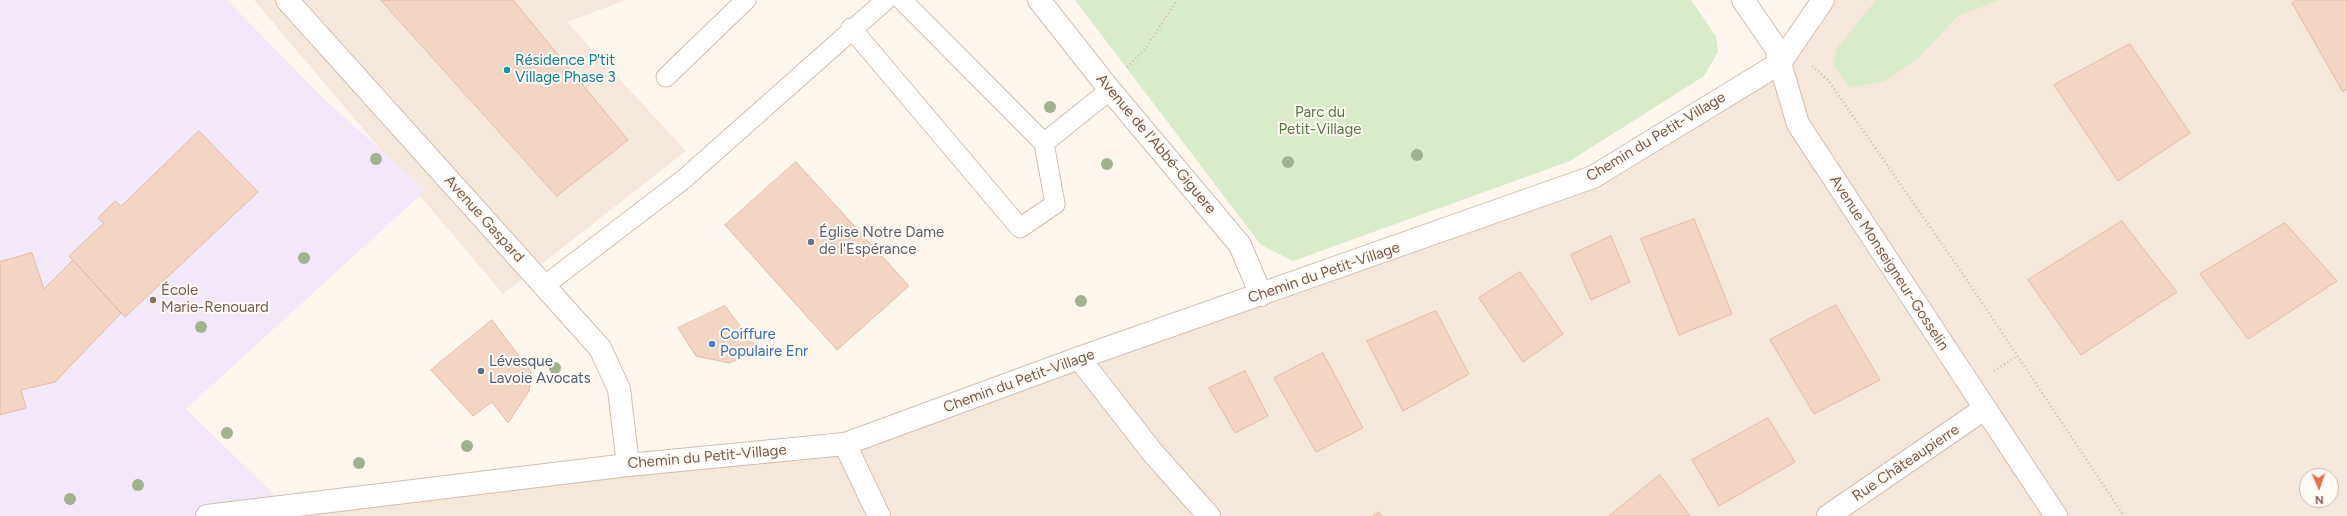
<!DOCTYPE html>
<html>
<head>
<meta charset="utf-8">
<style>
  body { margin:0 }
  #map { position:relative; width:2347px; height:516px; overflow:hidden; background:#fdf6ec; font-family:Figtree,sans-serif }
  canvas { display:block }
  .north { position:absolute; left:2299px; top:468px; width:40px; height:40px; box-sizing:border-box; background:#fffaf3; border:1px solid #cabbb1; border-radius:50%; rotate:178deg; font-size:11px; font-weight:700; line-height:16px; text-align:center; color:#7a5c4d }
  .north::after { content:''; display:block; margin:auto; width:14px; height:18px; background:#e76f51; clip-path:polygon(50% 0,100% 100%,50% 72%,0 100%) }
</style>
</head>
<body>
<div id="map">
<canvas width="2347" height="516"></canvas>
<div class="north">N</div>
</div>
<script>
const c = document.querySelector('canvas').getContext('2d');
c.lineJoin = 'round';
function fillPath(path, color) {
  c.fillStyle = color;
  c.fill(path, 'evenodd');
}
function trace(path, color, width, dash) {
  c.strokeStyle = color;
  c.lineWidth = width;
  c.lineCap = dash ? 'butt' : 'round';
  c.setLineDash(dash || []);
  c.stroke(path);
}
function label(font, color, halo, rows, align = 'center') {
  c.font = font + ' Figtree,sans-serif';
  c.lineWidth = 4;
  c.setLineDash([]);
  c.textBaseline = 'middle';
  c.strokeStyle = halo;
  c.fillStyle = color;
  for (const [text, x, y, turn = 0] of rows) {
    c.save();
    c.translate(x, y);
    c.rotate((+turn || 0) * Math.PI / 180);
    c.textAlign = isNaN(turn) ? turn : align;
    if (halo) c.strokeText(text, 0, 0);
    c.fillText(text, 0, 0);
    c.restore();
  }
}
fillPath(new Path2D(`
  M 254,0 L 626,0 L 567,22 L 686,151 L 503,294 Z
  M 1823,0 L 2347,0 L 2347,516 L 207,516 L 845,444 L 1593,177 L 1779,63 ZM 2307,476 L 2331,476 L 2331,500 L 2307,500 Z`), '#f5e8da');
fillPath(new Path2D(`
  M 0,0 L 227,0 L 327,102 L 426,190 L 186,409 L 286,506 L 207,516 L 0,516 Z`), '#f3e8fa');
fillPath(new Path2D(`
  M 1075,0 L 1691,0 L 1716,36 L 1718,52 L 1704,76 L 1570,161 L 1293,261 L 1261,245 Z
  M 1876,0 L 2001,0 L 1959,15 L 1917,59 L 1885,81 L 1849,88 L 1833,63 L 1837,48 Z`), '#d8ecc9');
const building = new Path2D(`
  M 381,0 L 513,0 L 628,140 L 557,196 Z
  M 2296,0 L 2347,0 L 2347,89 L 2343,92 L 2292,3 Z
  M 2130,44 L 2190,133 L 2118,181 L 2054,85 Z
  M 199,131 L 258,192 L 125,317 L 69,256 L 104,223 L 98,218 L 115,201 L 121,206 Z
  M 796,162 L 909,286 L 837,350 L 725,225 Z
  M 1694,219 L 1732,314 L 1679,335 L 1641,239 Z
  M 2122,221 L 2177,292 L 2081,355 L 2028,280 Z
  M 2285,223 L 2337,281 L 2248,339 L 2200,274 Z
  M 1611,236 L 1630,282 L 1591,300 L 1571,255 Z
  M 32,253 L 44,289 L 73,260 L 121,313 L 55,382 L 21,390 L 26,408 L 0,415 L 0,262 Z
  M 1520,272 L 1563,334 L 1523,362 L 1479,298 Z
  M 1836,305 L 1880,380 L 1814,414 L 1770,340 Z
  M 725,306 L 759,351 L 729,363 L 696,356 L 678,328 Z
  M 1436,311 L 1469,374 L 1403,411 L 1367,341 Z
  M 492,320 L 531,372 L 529,391 L 508,423 L 492,402 L 473,416 L 431,370 Z
  M 1323,353 L 1363,428 L 1316,452 L 1274,378 Z
  M 1245,371 L 1268,416 L 1235,433 L 1209,388 Z
  M 1768,418 L 1795,462 L 1719,506 L 1692,460 Z
  M 1660,475 L 1690,516 L 1609,516 Z
  M 1379,512 L 1382,516 L 1373,516 Z`);
fillPath(building, '#f3d5c3');
trace(building, '#e6bba3', 1);
const service = new Path2D(`
  M 851,28 L 1020,228 L 1055,204 L 1044,143 L 902,0
  M 666,77 L 746,0
  M 1044,143 L 1110,90
  M 544,286 L 684,179 L 886,0`);
const minor = new Path2D(`
  M 287,0 L 600,348 L 619,389 L 628,465
  M 1039,0 L 1110,90 L 1240,245 L 1261,295
  M 1780,63 L 1798,124 L 2056,516
  M 1079,358 L 1153,453 L 1209,516
  M 845,444 L 879,516
  M 1828,516 L 1984,409`);
const tertiary = new Path2D(`
  M 1743,0 L 1776,48 L 1780,63
  M 207,516 L 628,465 L 845,444 L 1079,358 L 1593,177 L 1780,63 L 1823,0`);
trace(service, '#d1beb0', 21);
trace(minor, '#d1beb0', 24);
trace(tertiary, '#d1beb0', 24);
trace(new Path2D(`
  M 1812,66 L 1828,80 L 1969,283 L 2124,516
  M 1127,67 L 1146,48 L 1177,0
  M 1994,371 L 2017,356`), '#d9b8a5', 2.5, [1, 3]);
trace(service, '#fff', 19);
trace(minor, '#fff', 22);
trace(tertiary, '#fff', 22);
c.fillStyle = '#a0b28e';
for (const [x, y] of [
  [1050,107],
  [1417,155],
  [376,159],
  [1288,162],
  [1107,164],
  [304,258],
  [1081,301],
  [201,327],
  [555,368],
  [227,433],
  [467,446],
  [359,463],
  [138,485],
  [70,499]
]) {
  c.beginPath();
  c.arc(x, y, 6, 0, 2 * Math.PI);
  c.fill();
}
for (const [x, y, r, color] of [
  [507,70,4,"#0f9aa8"],
  [811,242,4,"#6b7280"],
  [153,300,4,"#8d6e63"],
  [712,344,4,"#3f7fe0"],
  [481,371,4,"#5c6f8a"]
]) {
  const dot = new Path2D();
  dot.arc(x, y, r, 0, 2 * Math.PI);
  c.fillStyle = color;
  c.fill(dot);
  trace(dot, '#fffaf3', 1.5);
}
label('15px', '#0d838f', '#fffaf3', [
  ["Résidence P'tit",515,61],
  ["Village Phase 3",515,78]
], 'left');
label('15px', '#537a41', '#fffaf3', [
  ["Parc du",1320,113],
  ["Petit-Village",1320,130]
]);
label('15px', '#7a5c4d', '#fffaf3', [
  ["Chemin du Petit-Village",1656,137,-31],
  ["Avenue de l'Abbé-Giguere",1156,144,50],
  ["Avenue Gaspard",484,219,48],
  ["Avenue Monseigneur-Gosselin",1889,263,57],
  ["Chemin du Petit-Village",1324,273,-19],
  ["Chemin du Petit-Village",1019,381,-20],
  ["Chemin du Petit-Village",707,457,-5],
  ["Rue Châteaupierre",1906,463,-34]
]);
label('15px', '#5b616d', '#fffaf3', [
  ["Église Notre Dame",819,233],
  ["de l'Espérance",819,250]
], 'left');
label('15px', '#785e54', '#fffaf3', [
  ["École",161,291],
  ["Marie-Renouard",161,308]
], 'left');
label('15px', '#366cbe', '#fffaf3', [
  ["Coiffure",720,335],
  ["Populaire Enr",720,352]
], 'left');
label('15px', '#4e5e75', '#fffaf3', [
  ["Lévesque",489,362],
  ["Lavoie Avocats",489,379]
], 'left');
</script>
</body>
</html>
